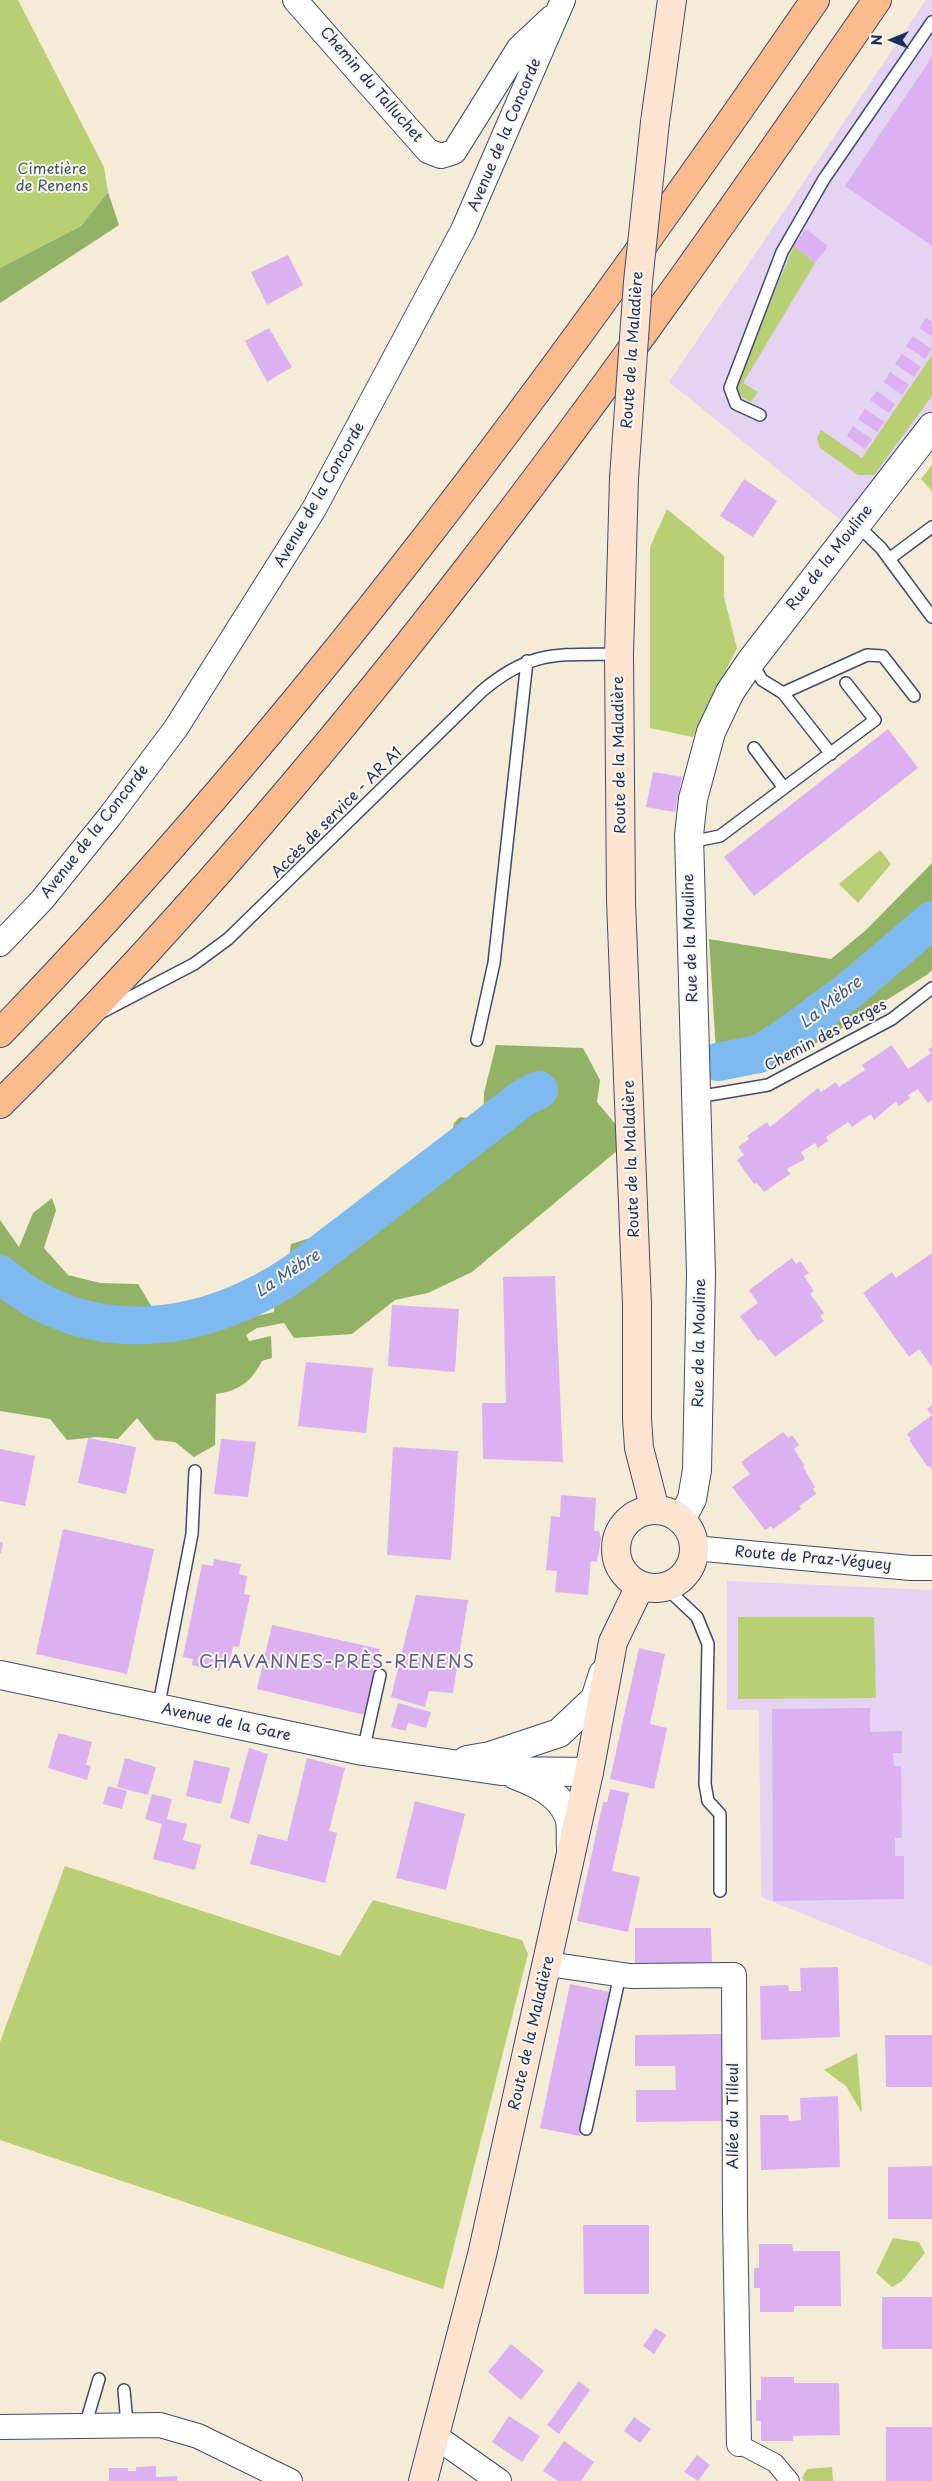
<!DOCTYPE html>
<html>
<head>
<meta charset="utf-8">
<style>
  body { margin:0 }
  #map { position:relative; width:932px; height:2481px; overflow:hidden; background:#f5ecd7; font-family:"Playpen Sans",sans-serif }
  canvas { display:block }
  .north { position:absolute; left:867px; top:15px; width:50px; height:50px; -webkit-text-stroke:4px #fbf7ec; paint-order:stroke; rotate:270deg; font-size:14px; font-weight:700; line-height:20px; text-align:center; color:#1b2f5e }
  .north::after { content:''; display:block; margin:auto; width:18px; height:22px; background:#1b2f5e; clip-path:polygon(50% 0,100% 100%,50% 72%,0 100%) }
</style>
</head>
<body>
<div id="map">
<canvas width="932" height="2481"></canvas>
<div class="north">N</div>
</div>
<script>
const c = document.querySelector('canvas').getContext('2d');
c.lineJoin = 'round';
function fillPath(path, color) {
  c.fillStyle = color;
  c.fill(path, 'evenodd');
}
function trace(path, color, width, dash) {
  c.strokeStyle = color;
  c.lineWidth = width;
  c.lineCap = dash ? 'butt' : 'round';
  c.setLineDash(dash || []);
  c.stroke(path);
}
function label(font, color, halo, rows, align = 'center') {
  c.font = font + ' "Playpen Sans",sans-serif';
  c.lineWidth = 4;
  c.setLineDash([]);
  c.textBaseline = 'middle';
  c.strokeStyle = halo;
  c.fillStyle = color;
  for (const [text, x, y, turn = 0] of rows) {
    c.save();
    c.translate(x, y);
    c.rotate((+turn || 0) * Math.PI / 180);
    c.textAlign = isNaN(turn) ? turn : align;
    if (halo) c.strokeText(text, 0, 0);
    c.fillText(text, 0, 0);
    c.restore();
  }
}
fillPath(new Path2D(`
  M 926,0 L 932,0 L 932,428 L 848,526 L 669,382 Z
  M 727,1581 L 932,1590 L 932,1966 L 761,1897 L 759,1710 L 727,1710 Z`), '#e4d3f2');
fillPath(new Path2D(`
  M 0,0 L 18,0 L 104,167 L 108,192 L 81,226 L 0,268 Z
  M 794,246 L 815,263 L 743,383 L 758,392 L 751,402 L 739,396 L 736,382 Z
  M 932,355 L 932,396 L 874,475 L 858,475 L 820,448 L 817,438 L 821,430 L 862,458 Z
  M 932,465 L 932,491 L 921,479 Z
  M 667,509 L 724,556 L 724,597 L 737,648 L 693,737 L 650,728 L 650,547 Z
  M 880,850 L 891,864 L 858,903 L 839,884 Z
  M 738,1617 L 874,1617 L 876,1698 L 738,1699 Z
  M 65,1866 L 340,1956 L 373,1900 L 522,1940 L 528,1954 L 443,2289 L 0,2140 L 0,2042 Z
  M 857,2053 L 862,2113 L 846,2086 L 824,2070 Z
  M 893,2238 L 919,2242 L 925,2253 L 902,2281 L 892,2287 L 876,2273 Z
  M 832,2467 L 833,2481 L 804,2481 L 802,2478 L 807,2469 Z`), '#b8cf74');
fillPath(new Path2D(`
  M 108,192 L 119,225 L 0,303 L 0,268 L 81,226 Z
  M 932,863 L 932,970 L 928,974 L 836,1032 L 765,1072 L 721,1078 L 717,1067 L 709,939 L 831,959 L 866,930 Z
  M 496,1045 L 583,1048 L 600,1080 L 597,1102 L 622,1132 L 618,1150 L 472,1272 L 428,1293 L 395,1300 L 352,1334 L 294,1338 L 284,1323 L 257,1328 L 246,1335 L 249,1341 L 271,1336 L 272,1358 L 262,1361 C 252,1381 239,1391 216,1394 L 215,1445 L 194,1457 L 175,1442 L 155,1440 L 137,1418 L 118,1439 L 97,1437 L 67,1440 L 50,1419 L 0,1411 L 0,1220 L 19,1247 L 33,1213 L 52,1198 L 56,1210 L 44,1248 L 68,1275 L 100,1283 L 138,1284 L 164,1327 L 213,1326 L 274,1312 L 276,1281 L 297,1268 L 289,1257 L 291,1244 L 313,1237 L 324,1244 L 347,1219 L 358,1220 L 399,1187 L 396,1171 L 452,1135 L 454,1123 L 460,1117 L 483,1121 L 484,1093 Z`), '#92b266');
trace(new Path2D(`
  M 718,1062 L 758,1054 L 783,1039 L 851,989 L 932,920
  M 0,1274 C 88,1351 206,1334 296,1272 L 523,1098 L 539,1090`), '#7eb9f0', 38);
fillPath(new Path2D(`
  M 932,57 L 932,246 L 845,186 Z
  M 806,229 L 828,246 L 815,263 L 794,246 Z
  M 288,255 L 303,285 L 267,305 L 251,272 Z
  M 926,318 L 932,322 L 932,337 L 919,328 Z
  M 269,328 L 292,367 L 267,382 L 245,341 Z
  M 913,336 L 932,349 L 925,359 L 906,346 Z
  M 902,354 L 921,367 L 914,377 L 895,364 Z
  M 890,372 L 909,385 L 902,395 L 884,382 Z
  M 877,391 L 895,404 L 889,413 L 870,400 Z
  M 865,409 L 884,422 L 877,432 L 858,419 Z
  M 853,426 L 872,439 L 865,449 L 847,436 Z
  M 744,479 L 777,501 L 753,537 L 720,516 Z
  M 888,729 L 918,768 L 754,896 L 724,857 Z
  M 653,772 L 682,777 L 675,812 L 646,807 Z
  M 892,1045 L 908,1069 L 931,1053 L 928,1049 L 932,1047 L 932,1100 L 928,1103 L 918,1089 L 908,1095 L 910,1098 L 899,1106 L 896,1101 L 874,1120 L 871,1114 L 852,1127 L 848,1122 L 826,1137 L 828,1141 L 818,1148 L 815,1143 L 801,1152 L 805,1159 L 787,1169 L 790,1174 L 764,1192 L 757,1183 L 754,1184 L 737,1160 L 744,1155 L 738,1147 L 749,1139 L 747,1136 L 767,1122 L 770,1127 L 818,1088 L 821,1092 L 836,1082 L 839,1087 L 865,1070 L 862,1065 Z
  M 932,1253 L 932,1367 L 919,1349 L 909,1357 L 863,1293 L 892,1272 L 896,1278 Z
  M 792,1258 L 796,1264 L 800,1261 L 809,1273 L 804,1276 L 814,1291 L 810,1294 L 824,1313 L 820,1316 L 824,1321 L 775,1357 L 761,1339 L 758,1341 L 740,1316 L 758,1303 L 749,1290 Z
  M 555,1276 L 563,1462 L 483,1459 L 482,1403 L 506,1403 L 503,1277 Z
  M 392,1305 L 459,1309 L 455,1372 L 388,1366 Z
  M 306,1362 L 373,1368 L 366,1433 L 298,1426 Z
  M 932,1405 L 932,1415 L 927,1409 Z
  M 932,1415 L 932,1469 L 930,1466 L 928,1467 L 909,1440 L 911,1439 L 907,1434 Z
  M 783,1432 L 788,1438 L 792,1435 L 799,1445 L 794,1449 L 805,1466 L 803,1467 L 815,1487 L 813,1489 L 816,1494 L 799,1506 L 801,1509 L 773,1529 L 771,1526 L 765,1530 L 732,1487 L 750,1474 L 741,1462 Z
  M 88,1438 L 136,1447 L 126,1494 L 78,1483 Z
  M 221,1439 L 256,1442 L 248,1497 L 214,1494 Z
  M 393,1447 L 458,1451 L 451,1560 L 387,1555 Z
  M 0,1449 L 35,1456 L 25,1506 L 0,1501 Z
  M 561,1495 L 596,1498 L 594,1531 L 599,1531 L 601,1539 L 597,1562 L 591,1561 L 588,1595 L 555,1592 L 557,1571 L 546,1570 L 551,1516 L 560,1517 Z
  M 63,1529 L 154,1549 L 127,1674 L 36,1654 Z
  M 0,1542 L 3,1542 L 1,1553 L 0,1553 Z
  M 214,1559 L 241,1564 L 239,1574 L 247,1576 L 244,1594 L 250,1595 L 239,1647 L 233,1646 L 229,1664 L 221,1663 L 220,1671 L 192,1665 L 193,1659 L 183,1657 L 202,1564 L 213,1566 Z
  M 416,1595 L 468,1600 L 453,1693 L 429,1691 L 425,1707 L 391,1697 Z
  M 272,1625 L 380,1649 L 365,1715 L 257,1689 Z
  M 639,1648 L 665,1654 L 650,1724 L 667,1728 L 654,1789 L 610,1779 Z
  M 398,1703 L 431,1712 L 426,1728 L 408,1723 L 406,1731 L 391,1727 Z
  M 870,1708 L 870,1732 L 902,1731 L 902,1753 L 893,1753 L 894,1766 L 901,1766 L 902,1838 L 895,1838 L 895,1856 L 904,1856 L 904,1899 L 773,1901 L 772,1709 Z
  M 58,1733 L 92,1742 L 86,1765 L 91,1766 L 87,1780 L 48,1768 Z
  M 249,1748 L 268,1754 L 249,1824 L 230,1818 Z
  M 125,1758 L 156,1767 L 148,1795 L 117,1787 Z
  M 307,1758 L 345,1768 L 329,1831 L 337,1833 L 325,1883 L 250,1864 L 258,1834 L 287,1841 Z
  M 194,1760 L 230,1768 L 221,1804 L 186,1796 Z
  M 108,1786 L 127,1791 L 122,1809 L 103,1804 Z
  M 610,1789 L 629,1793 L 612,1871 L 640,1877 L 628,1932 L 577,1921 L 603,1802 L 607,1802 Z
  M 152,1794 L 172,1799 L 167,1819 L 187,1824 L 183,1840 L 201,1845 L 195,1870 L 153,1859 L 162,1824 L 145,1819 Z
  M 415,1801 L 465,1814 L 446,1890 L 396,1878 Z
  M 635,1928 L 711,1928 L 712,1964 L 635,1965 Z
  M 838,1967 L 840,2037 L 761,2040 L 760,1986 L 788,1985 L 789,1991 L 801,1991 L 800,1968 Z
  M 570,1984 L 610,1992 L 580,2136 L 540,2128 Z
  M 722,2034 L 722,2121 L 636,2122 L 636,2090 L 676,2090 L 675,2066 L 635,2066 L 635,2035 Z
  M 885,2035 L 932,2035 L 932,2087 L 886,2087 Z
  M 838,2096 L 840,2167 L 761,2170 L 760,2115 L 788,2115 L 789,2121 L 801,2120 L 800,2098 Z
  M 932,2166 L 932,2219 L 888,2219 L 888,2167 Z
  M 583,2225 L 649,2225 L 649,2294 L 584,2294 Z
  M 759,2244 L 792,2244 L 793,2251 L 840,2251 L 841,2306 L 794,2306 L 794,2312 L 760,2312 L 760,2288 L 754,2288 L 754,2268 L 759,2268 Z
  M 882,2297 L 932,2297 L 932,2349 L 882,2349 Z
  M 655,2328 L 666,2335 L 654,2354 L 643,2346 Z
  M 511,2344 L 544,2371 L 521,2400 L 488,2372 Z
  M 761,2377 L 794,2377 L 794,2383 L 839,2383 L 840,2435 L 793,2436 L 793,2441 L 761,2441 L 761,2421 L 756,2421 L 756,2400 L 761,2400 Z
  M 579,2381 L 590,2390 L 559,2434 L 547,2425 Z
  M 509,2416 L 540,2436 L 522,2462 L 492,2442 Z
  M 634,2417 L 651,2429 L 640,2443 L 624,2431 Z
  M 886,2427 L 932,2427 L 932,2481 L 886,2481 Z
  M 564,2441 L 594,2462 L 581,2481 L 558,2481 L 543,2471 Z
  M 697,2455 L 710,2465 L 698,2481 L 684,2472 Z
  M 156,2466 L 156,2477 L 177,2476 L 177,2481 L 109,2481 L 109,2468 L 128,2468 L 128,2471 L 136,2471 L 136,2467 Z`), '#dbb1f2');
const service = new Path2D(`
  M 760,415 L 736,404 L 730,388 L 782,252 L 824,179 L 932,22
  M 856,524 L 881,548 L 932,617
  M 889,559 L 932,527
  M 751,661 L 762,680 L 783,693 L 867,655 L 883,656 L 914,696
  M 783,693 L 831,754
  M 754,748 L 784,788 L 875,720 L 846,683
  M 690,842 L 720,836 L 784,788
  M 102,1012 L 194,964 L 228,939 L 482,691 C 532,649 558,655 619,654
  M 477,1040 L 494,963 L 527,661
  M 697,1097 L 768,1085 L 892,1019 L 932,988
  M 665,1587 L 697,1617 L 708,1644 L 705,1784 L 708,1801 L 720,1814 L 720,1891
  M 158,1709 L 192,1534 L 195,1471
  M 363,1751 L 380,1675
  M 586,2129 L 620,1975
  M 124,2390 L 127,2424
  M 89,2424 L 88,2416 L 99,2379`);
const pedestrian = new Path2D(`
  M 739,2444 L 775,2463 L 790,2481`);
const minor = new Path2D(`
  M 295,0 L 428,151 L 441,156 L 454,152 L 519,48 L 551,18
  M 0,944 L 42,900 L 110,816 L 176,728 L 314,509 L 463,230 L 563,0
  M 694,1548 L 911,1568 L 932,1568
  M 548,1964 L 630,1976 L 734,1975 L 735,2215 L 739,2444
  M 0,2427 L 160,2425 L 198,2436 L 290,2481
  M 435,2436 L 499,2481`);
const tertiary = new Path2D(`
  M 681,1520 L 692,1499 L 697,1470 L 701,1274 L 689,835 L 693,799 L 711,732 L 730,692 L 751,661 L 932,427
  M 0,1675 L 363,1751 L 501,1771 L 589,1772
  M 467,1760 L 490,1756 L 559,1733 L 595,1699 L 603,1674
  M 515,1775 C 536,1783 560,1793 569,1817 C 572,1825 570,1839 571,1848`);
const secondary = new Path2D(`
  M 655,122 L 672,0
  M 624,478 L 619,654 L 621,901 L 637,1305 L 637,1419 L 639,1448 L 655,1510
  M616 1549a39 39 0 1 1 78 0a39 39 0 1 1-78 0Z
  M 423,2481 L 482,2255 L 589,1772 L 613,1642 L 640,1586`);
const motorway = new Path2D(`
  M 0,1033 C 306,717 566,362 815,0
  M 0,1104 C 335,773 611,387 877,0`);
trace(service, '#3c4b70', 14);
trace(pedestrian, '#3c4b70', 20);
trace(minor, '#3c4b70', 26);
trace(tertiary, '#3c4b70', 30);
trace(secondary, '#3c4b70', 30);
trace(motorway, '#3c4b70', 30);
trace(service, '#fff', 11);
trace(pedestrian, '#fff', 18);
trace(minor, '#fff', 24);
trace(tertiary, '#fff', 28);
trace(secondary, '#fde4d1', 28);
trace(motorway, '#fbbb8c', 28);
const secondaryBridge = new Path2D(`
  M 624,478 L 638,282 L 655,122`);
trace(secondaryBridge, '#3c4b70', 30, []);
trace(secondaryBridge, '#fde4d1', 28);
label('15px', '#1b2f5e', '#fbf7ec', [
  ["Chemin du Talluchet",371,85,49],
  ["Avenue de la Concorde",505,135,-67],
  ["Route de la Maladière",633,350,-86],
  ["Avenue de la Concorde",320,495,-60],
  ["Rue de la Mouline",830,558,-52],
  ["Route de la Maladière",620,755,-91],
  ["Accès de service - AR A1",337,813,-45],
  ["Avenue de la Concorde",95,832,-52],
  ["Rue de la Mouline",691,938,-92],
  ["Chemin des Berges",826,1036,-28],
  ["Route de la Maladière",632,1159,-92],
  ["Rue de la Mouline",700,1343,-89],
  ["Route de Praz-Véguey",813,1559,5],
  ["Avenue de la Gare",226,1723,12],
  ["Route de la Maladière",532,2033,-77],
  ["Allée du Tilleul",734,2116,-90]
]);
label('15px', '#425764', '#fbf7ec', [
  ["Cimetière",52,170],
  ["de Renens",52,187]
]);
label('italic 16px', '#39588a', '#fbf7ec', [
  ["La Mèbre",831,1003,-38],
  ["La Mèbre",288,1274,-33]
]);
c.letterSpacing = '1px';
label('18px', '#5e5c92', '#fbf7ec', [
  ["CHAVANNES-PRÈS-RENENS",337,1663]
]);
c.letterSpacing = '0px';
</script>
</body>
</html>
